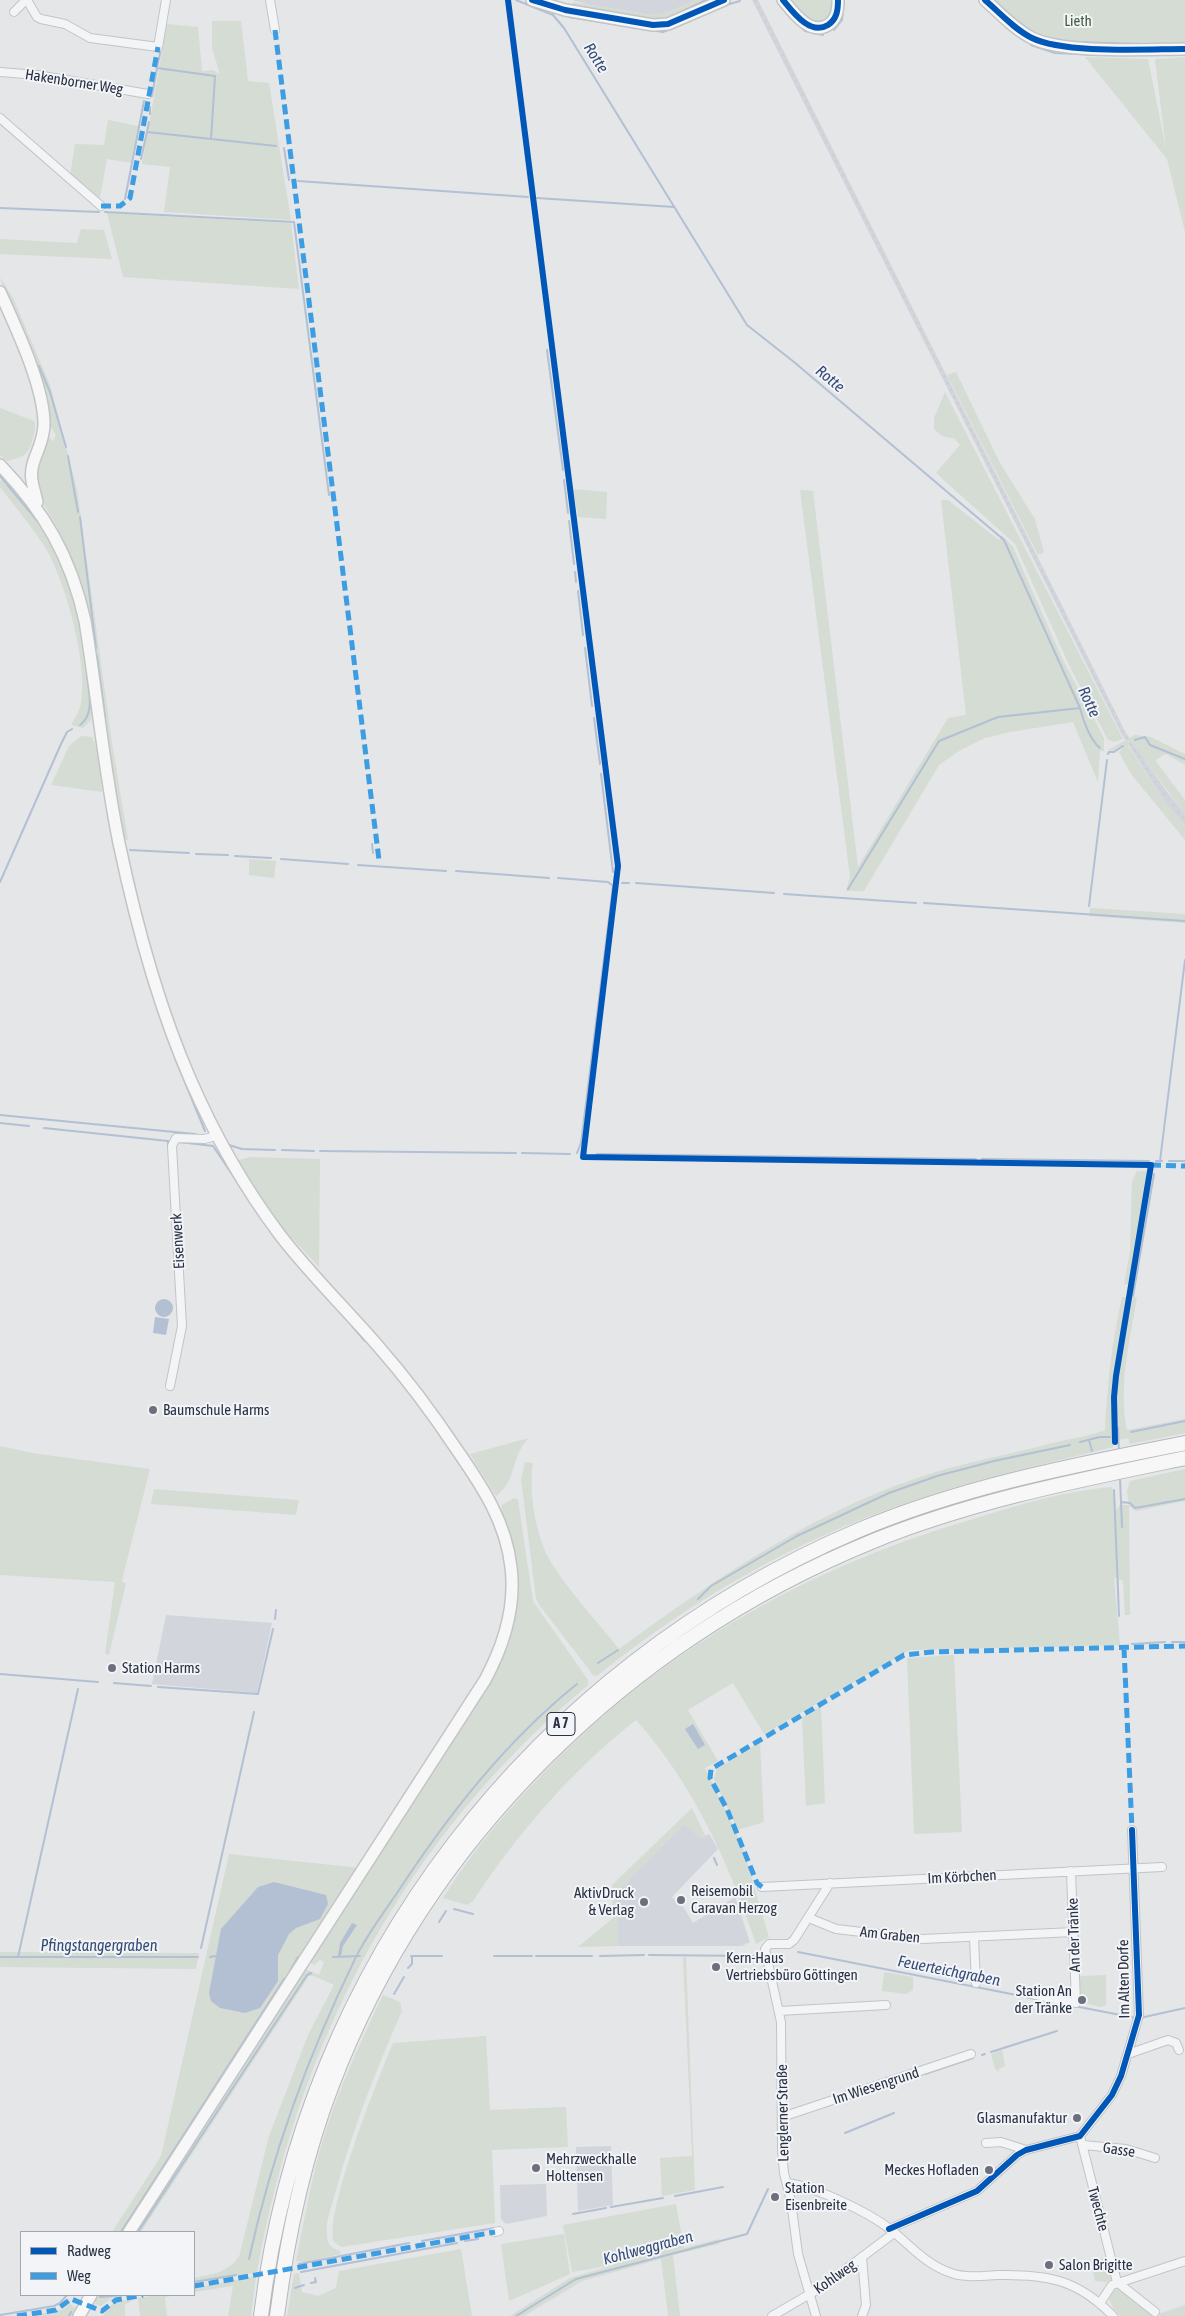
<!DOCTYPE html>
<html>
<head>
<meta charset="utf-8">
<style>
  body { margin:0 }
  #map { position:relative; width:1185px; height:2316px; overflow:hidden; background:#e4e6e8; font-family:"Asap Condensed",sans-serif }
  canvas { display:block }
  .legend { position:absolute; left:20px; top:2231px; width:175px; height:65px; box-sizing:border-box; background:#f2f4f8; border:1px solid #a2a6af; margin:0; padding:6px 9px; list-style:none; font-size:15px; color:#2a3142 }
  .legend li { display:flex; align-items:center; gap:10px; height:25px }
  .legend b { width:25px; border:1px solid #a2a6af }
</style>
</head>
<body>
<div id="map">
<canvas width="1185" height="2316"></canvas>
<ul class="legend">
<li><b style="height:6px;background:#0057b8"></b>Radweg</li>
<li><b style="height:6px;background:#3d9de3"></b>Weg</li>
</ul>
</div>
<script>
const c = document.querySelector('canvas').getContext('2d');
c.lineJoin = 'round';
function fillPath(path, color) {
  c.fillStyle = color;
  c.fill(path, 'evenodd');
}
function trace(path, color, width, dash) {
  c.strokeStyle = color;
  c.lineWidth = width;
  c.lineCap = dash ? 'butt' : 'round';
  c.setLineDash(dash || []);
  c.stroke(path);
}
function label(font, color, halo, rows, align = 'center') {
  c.font = font + ' "Asap Condensed",sans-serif';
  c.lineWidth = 4;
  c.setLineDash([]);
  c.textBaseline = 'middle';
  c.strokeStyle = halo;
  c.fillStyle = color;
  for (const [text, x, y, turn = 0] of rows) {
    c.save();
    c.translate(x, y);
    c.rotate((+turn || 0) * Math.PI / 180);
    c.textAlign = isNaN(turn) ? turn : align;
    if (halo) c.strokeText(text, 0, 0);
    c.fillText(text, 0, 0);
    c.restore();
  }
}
fillPath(new Path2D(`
  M 572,0 L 696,0 L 665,13 L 652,15 L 591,5 Z
  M 752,0 L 758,0 L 1126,733 L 1165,789 L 1185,814 L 1185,825 L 1166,804 L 1122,735 Z
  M 166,1615 L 272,1623 L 257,1693 L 152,1684 Z
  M 684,1824 L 701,1838 L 709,1834 L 718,1849 L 672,1897 L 684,1908 L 693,1923 L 735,1897 L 750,1942 L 742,1946 L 618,1946 L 618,1891 Z
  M 611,2146 L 613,2205 L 578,2211 L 576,2147 Z
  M 546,2184 L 547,2216 L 506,2224 L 501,2219 L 500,2185 Z`), '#d2d5db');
fillPath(new Path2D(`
  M 696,0 L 716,0 L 661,21 L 572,10 L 573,2 L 652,15 L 665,13 Z
  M 792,0 L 831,0 L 832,10 L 825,20 C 810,26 800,10 792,0 Z
  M 994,0 L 1185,0 L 1185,43 L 1056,41 L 1027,28 Z
  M 212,21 L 241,21 L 248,81 L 269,83 L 291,220 L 164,212 L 170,167 L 142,164 L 167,24 L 198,27 L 202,71 L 213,70 L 220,74 L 212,48 Z
  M 1085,57 L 1148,59 L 1166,149 L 1155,59 L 1185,57 L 1185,232 L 1167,159 Z
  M 108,120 L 138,126 L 131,163 L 107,159 L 100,198 L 70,177 L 75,144 L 104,145 Z
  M 107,213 L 291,223 L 299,289 L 123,277 Z
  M 81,229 L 104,230 L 112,259 L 0,254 L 0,239 L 77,243 Z
  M 0,277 L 13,298 L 50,385 L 77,489 L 112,743 L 128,840 L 124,839 L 63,538 L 39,496 L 35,474 L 48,437 L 53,441 L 56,435 L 49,424 Z
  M 956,372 L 1000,463 L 1035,519 L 1044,552 L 1038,555 L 947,375 Z
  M 945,392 L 1123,739 L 1114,742 L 1108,740 L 1069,665 L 1015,544 L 936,473 L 960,445 L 955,439 L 942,436 L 934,429 L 934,418 Z
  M 0,408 L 34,421 C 36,427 35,431 33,438 C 29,455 24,457 7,461 L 0,455 Z
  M 3,478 L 46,529 L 78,604 L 93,707 L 91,720 L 83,728 L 71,725 C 75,718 79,712 81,704 C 88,664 67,588 48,552 C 34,529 17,509 0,487 L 0,481 Z
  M 573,489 L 607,492 L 606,519 L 578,517 Z
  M 800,490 L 813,491 L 858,867 L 948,718 L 966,715 L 941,500 L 948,500 L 999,540 L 1002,535 L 1013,547 L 1062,658 L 1104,738 L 1104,751 L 1100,751 L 1098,782 L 1073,722 L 1010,732 L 985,738 L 959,751 L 939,765 L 864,891 L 846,891 L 850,877 Z
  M 1135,735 L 1151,737 L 1185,754 L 1185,765 L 1166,754 L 1155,760 L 1185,800 L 1185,814 L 1132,743 L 1128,746 L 1166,804 L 1185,825 L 1185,840 L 1131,774 L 1119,752 L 1124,746 L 1114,751 L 1108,750 Z
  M 81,736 L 92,737 L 98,750 L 102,792 L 51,785 L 69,746 Z
  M 249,859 L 276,861 L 274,878 L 249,875 Z
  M 1090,908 L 1185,914 L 1185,923 L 1089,916 Z
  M 250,1157 L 320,1159 L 319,1267 L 273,1218 L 237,1165 L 239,1160 Z
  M 1137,1171 L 1146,1171 L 1147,1184 L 1130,1279 L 1128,1284 L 1124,1285 L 1130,1251 L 1132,1181 Z
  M 1122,1297 L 1137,1297 C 1130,1340 1118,1387 1127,1430 L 1185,1419 L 1185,1433 L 1130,1444 L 1128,1438 L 1113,1441 L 1113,1447 C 1045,1464 975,1479 909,1502 C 795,1540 690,1601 597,1676 L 593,1675 L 540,1606 L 536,1599 L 521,1479 L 525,1462 L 533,1463 C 528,1492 536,1539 552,1564 C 571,1594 597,1621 619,1649 C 718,1577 821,1506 939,1471 C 978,1460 1018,1452 1057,1442 C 1073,1438 1091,1436 1105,1430 C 1107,1385 1112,1342 1122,1297 Z
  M 529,1438 C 510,1456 518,1480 496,1496 L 470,1454 Z
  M 0,1446 L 32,1453 L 150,1469 L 123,1576 L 122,1582 L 126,1583 L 109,1655 L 105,1654 L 115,1582 L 0,1575 Z
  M 1185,1469 L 1185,1501 L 1136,1511 L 1129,1506 L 1130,1615 L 1125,1615 L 1123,1581 L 1114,1577 L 1120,1645 L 910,1650 L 764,1734 L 733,1683 L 688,1710 L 718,1761 L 705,1768 L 742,1845 L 769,1937 L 756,1944 C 730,1865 692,1782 636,1720 C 572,1770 517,1834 473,1901 L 467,1905 L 443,1898 C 469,1856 500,1819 534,1783 C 655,1653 803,1569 973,1519 C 1018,1505 1064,1491 1111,1487 L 1114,1491 L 1116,1510 L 1120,1505 L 1129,1505 L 1127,1491 L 1130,1481 Z
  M 154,1489 L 299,1500 L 296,1515 L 151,1504 Z
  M 514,1498 L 518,1500 L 533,1601 L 588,1680 L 588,1685 C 404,1838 299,2039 257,2272 L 194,2283 L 194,2278 C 213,2274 227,2273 239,2257 L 269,2136 L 308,2035 L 334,1985 L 314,1976 L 309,1976 L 141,2232 L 134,2232 L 305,1969 L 319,1975 L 324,1962 L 320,1960 L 314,1965 L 311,1963 L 312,1959 L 487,1686 C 521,1623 527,1579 501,1512 L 502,1505 Z
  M 954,1655 L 962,1832 L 914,1834 L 907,1658 Z
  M 821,1706 L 825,1803 L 806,1806 L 802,1717 Z
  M 760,1742 L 764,1822 L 738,1830 L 714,1779 L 717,1769 Z
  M 692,1808 L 706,1837 L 701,1838 L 684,1824 L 618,1891 L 618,1946 L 578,1947 L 613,1918 L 612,1885 Z
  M 229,1854 L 360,1868 L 125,2232 L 112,2232 L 161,2156 Z
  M 0,1952 L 189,1953 L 199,1953 L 196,1969 L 0,1967 Z
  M 683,1957 L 686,1957 L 687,1985 L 695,2190 L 662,2196 L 660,2158 L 692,2156 Z
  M 884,1972 L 913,1977 L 913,1990 L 906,1994 L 882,1991 Z
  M 1106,1975 L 1106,2005 L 1101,2007 L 1083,2003 L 1083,1998 L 1080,1997 L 1079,1979 L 1081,1976 Z
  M 383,1995 L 400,2002 L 402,2011 C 376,2070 353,2128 336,2190 C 333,2204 325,2220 327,2235 C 327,2244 331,2248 340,2251 L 341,2254 L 305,2262 L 296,2261 C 303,2227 309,2192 318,2157 C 333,2101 358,2047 383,1995 Z
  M 486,2036 L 490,2110 L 566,2107 L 568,2147 L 492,2150 L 495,2223 L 341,2247 L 334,2242 C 323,2215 380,2074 393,2043 Z
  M 1002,2050 L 1005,2066 L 999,2069 L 999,2072 L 995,2069 L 991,2054 Z
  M 676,2204 L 684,2248 L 719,2239 L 719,2244 L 673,2255 L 680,2316 L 668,2316 L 661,2259 L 582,2281 L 524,2316 L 510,2316 L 570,2278 L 614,2265 L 572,2272 L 563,2225 Z
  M 564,2234 L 570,2274 L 509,2301 L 501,2244 Z
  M 461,2249 L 472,2316 L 287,2316 L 294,2274 L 299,2273 L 302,2292 L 318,2296 L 336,2288 L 339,2271 Z
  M 1108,2257 L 1111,2279 L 1106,2282 L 1095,2281 L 1091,2261 Z
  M 256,2276 L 251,2316 L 228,2316 L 233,2286 L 194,2292 L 194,2288 Z
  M 1120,2287 L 1155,2316 L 1120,2316 L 1113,2308 L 1109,2299 L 1114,2291 Z
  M 96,2295 L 130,2295 L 110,2299 L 101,2306 L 95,2304 Z
  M 157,2295 L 178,2295 L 165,2297 L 167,2316 L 140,2316 L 138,2298 Z
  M 130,2299 L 131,2302 L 125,2304 L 125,2316 L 103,2316 L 113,2303 Z
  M 70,2304 L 75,2308 L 72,2316 L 29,2316 L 62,2310 Z
  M 1185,2305 L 1185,2316 L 1160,2316 L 1159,2314 Z`), '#d4dcd4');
fillPath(new Path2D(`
  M155 1308a9 9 0 1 1 18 0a9 9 0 1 1-18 0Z
  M 155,1317 L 169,1319 L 166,1335 L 153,1333 Z
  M 693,1724 L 705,1745 L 698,1749 L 685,1729 Z
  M 274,1882 L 326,1895 L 328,1904 L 320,1919 L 296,1928 L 289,1934 L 278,1955 L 278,1981 L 260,2008 L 245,2013 L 220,2008 L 211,2001 L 209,1993 L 221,1929 L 258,1887 Z
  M 352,1923 L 357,1925 L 343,1946 L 341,1956 L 338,1956 L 340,1943 Z`), '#b3c0d3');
trace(new Path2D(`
  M 516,0 L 553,15
  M 726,5 L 740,1
  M 782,7 L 805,31 L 823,35
  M 554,12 L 553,15 L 564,28 L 747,325 L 794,362 L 1004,540 L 1080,708 C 1083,720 1090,740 1100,748
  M 681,12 L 706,0
  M 569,17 L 663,32 L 690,21
  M 834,30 L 842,20 L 844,0
  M 1079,42 L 1144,44
  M 1031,45 L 1055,53 L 1100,55
  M 161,49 L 157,68 L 215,76 L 211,139
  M 1144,55 L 1185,55
  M 152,96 L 157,68
  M 150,114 L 150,107
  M 149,122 L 147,132 L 276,146
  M 284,148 L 289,180
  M 141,159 L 147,132
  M 298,181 L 528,197
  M 537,198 L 674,207
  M 125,199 L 144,101
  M 0,208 L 99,212
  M 105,212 L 294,222 L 329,495
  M 547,350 L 563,470
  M 39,366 L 50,392 L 66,447
  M 68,456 L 78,512
  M 0,476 L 40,524
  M 564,480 L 568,513
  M 80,517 L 96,648
  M 569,521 L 574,564
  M 575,572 L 576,582
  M 578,591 L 583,635
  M 585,648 L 592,706
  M 97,656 L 105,717
  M 594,718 L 600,764
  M 80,725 C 96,713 88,689 87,673
  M 1135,740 L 1145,737 L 1150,745 L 1185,759
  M 1108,754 L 1109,752 L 1114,752 L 1123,746
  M 601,774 L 613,872
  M 372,844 L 373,853
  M 130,850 L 189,853
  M 196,854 L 228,855
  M 235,856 L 271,858
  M 281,859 L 348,864
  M 358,865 L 446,871
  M 456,871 L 549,878
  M 558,878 L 608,882 L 613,886 L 581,1143 L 577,1153
  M 0,882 L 61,744 L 67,732 L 72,729
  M 622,883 L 629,883
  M 636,883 L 774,893
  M 848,889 L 939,741 L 998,717 L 1080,708
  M 784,894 L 916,903
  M 924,903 L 1185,921
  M 1089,906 L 1107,760
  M 175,1058 L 205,1131
  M 0,1115 L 195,1134
  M 0,1123 L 29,1126
  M 44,1128 L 168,1141
  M 168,1141 L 168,1148
  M 179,1142 L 213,1146 L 262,1219
  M 229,1145 L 242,1149 L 275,1150
  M 282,1150 L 314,1151
  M 320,1151 L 516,1153
  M 522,1153 L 570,1154
  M 597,1154 L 976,1159
  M 982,1159 L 1149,1161
  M 1156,1161 L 1162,1161
  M 1160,1161 L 1185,960
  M 1169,1161 L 1185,1161
  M 1133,1296 L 1154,1174
  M 352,1326 L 365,1341
  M 1118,1428 L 1119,1451
  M 1131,1432 L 1185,1421
  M 1089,1440 L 1092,1451
  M 1080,1442 L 1100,1437 L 1110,1437
  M 1120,1478 L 1121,1502 L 1130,1503 L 1135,1508 L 1185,1499
  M 1114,1490 L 1119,1616
  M 1121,1502 L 1122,1527
  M 698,1599 L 711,1586 L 797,1536 L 889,1493 L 937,1476 L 994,1461 L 1070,1445
  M 275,1619 L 276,1610
  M 1172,1642 L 1185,1642
  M 1132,1644 L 1165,1642
  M 598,1663 L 618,1650
  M 0,1674 L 98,1682
  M 114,1683 L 151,1686
  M 158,1687 L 258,1694 L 273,1629
  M 714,1858 L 717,1865
  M 454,1909 L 473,1914
  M 439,1922 L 446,1911
  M 201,1948 L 254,1712
  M 798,1952 L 1052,2002
  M 649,1955 L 754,1956
  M 215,1956 L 210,1957 L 216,1956
  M 411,1956 L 442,1956
  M 494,1956 L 532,1956
  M 536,1956 L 592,1956
  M 600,1956 L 644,1955
  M 0,1957 L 198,1957
  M 18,1957 L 78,1689
  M 333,1957 L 360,1956
  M 408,1968 L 412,1964 L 412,1956
  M 290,1971 L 298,1957
  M 394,1994 L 404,1977
  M 1069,2005 L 1136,2018
  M 1140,2018 L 1185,2008
  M 991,2052 L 1057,2031
  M 982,2055 L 985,2054
  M 925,2074 L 973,2058
  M 845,2133 L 894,2113
  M 675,2196 L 723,2187
  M 611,2207 L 663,2198
  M 573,2214 L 606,2208
  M 121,2232 L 284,1979
  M 138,2232 L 307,1975 L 311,1973
  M 422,2241 L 494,2228
  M 465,2241 L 478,2239
  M 249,2259 C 272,2154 309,2053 356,1957 C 368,1933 385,1911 399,1890 C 449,1814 506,1741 577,1684
  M 299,2264 L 409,2243
  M 301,2272 L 457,2243
  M 194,2282 L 236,2275
  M 311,2283 L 316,2282 L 315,2278
  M 295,2288 L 304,2285
  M 101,2295 L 100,2297 L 123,2295
  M 0,2315 L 54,2306 L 60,2303 L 67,2295
  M 69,2316 L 71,2312
  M 516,2316 L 576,2279 L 747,2234 L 768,2189`), '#b3c0d3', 2);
const street = new Path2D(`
  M 27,0 L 37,17 L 41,19 L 65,24 L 90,38 L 158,47 L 166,0
  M 270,0 L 275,30
  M 14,12 L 26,0
  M 0,72 L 37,75 L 148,94
  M 0,118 L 101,206
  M 170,1386 L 182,1326 L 172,1146 L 176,1138 L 204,1139 L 216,1136
  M 762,1887 L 1162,1867
  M 809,1918 L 836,1929 L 922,1939 L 1074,1932
  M 974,1938 L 976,1983
  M 1021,1992 L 1076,2003 L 1071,1871
  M 779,2011 L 886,2005
  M 1128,2054 L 1168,2040 L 1176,2043 L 1179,2050
  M 782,2117 L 971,2054
  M 1080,2136 L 1117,2282
  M 986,2143 L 1001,2142 L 1026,2150
  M 1083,2145 L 1126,2149 L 1155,2158
  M 787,2183 C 814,2186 868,2212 890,2229 C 910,2245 926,2265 951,2273 C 966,2278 982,2276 997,2275 C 1047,2274 1077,2279 1113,2316
  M 889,2229 L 977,2191 L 1017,2155 L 1026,2150 L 1080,2136 L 1112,2095 L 1121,2076 L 1139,2015 L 1132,1830
  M 495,2232 L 499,2231
  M 862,2257 L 866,2305 L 862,2316
  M 1117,2282 L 1155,2312
  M 1100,2303 L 1112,2285 L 1185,2261
  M 772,2316 L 822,2287 L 894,2233
  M 816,2316 L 798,2254 L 791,2201 L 784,2173 L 782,2150 L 781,2022 L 765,1949 L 769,1944 L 789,1944 L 794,1940 L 830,1883`);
const secondary = new Path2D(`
  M 532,0 L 565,10 L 653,25 L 668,24 L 724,0
  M 783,0 C 793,12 810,36 828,25 C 837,19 838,10 838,0
  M 985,0 C 1000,13 1014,29 1032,38 C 1064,54 1148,49 1185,49
  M 0,292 C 16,328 44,386 44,424 C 44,440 37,450 33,464 C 29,478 34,488 37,502
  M 0,465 C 44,511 71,557 85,621 C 97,695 104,770 119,843 C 136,924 158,1006 191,1081 C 215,1136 244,1187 280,1235 C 310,1274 346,1309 378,1346 C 407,1379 433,1414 457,1450 C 482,1486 506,1522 511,1567 C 516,1607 504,1645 485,1680 L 129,2232
  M 79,2316 L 91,2295`);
const highway = new Path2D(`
  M 261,2316 C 304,1964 534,1668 859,1530 C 963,1486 1075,1465 1185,1443
  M 277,2316 C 287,2238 303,2160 332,2085 C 426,1838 627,1642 871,1542 C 971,1501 1079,1480 1185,1458`);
trace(street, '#c2c4c6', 10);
trace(secondary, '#c2c4c6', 14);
trace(highway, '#b6b9bd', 16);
trace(street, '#f3f4f6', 8);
trace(secondary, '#f7f7f7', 11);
trace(highway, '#f7f7f7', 14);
trace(new Path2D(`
  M 755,0 L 1124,734 L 1159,787 L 1185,820`), '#cdced1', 2, [2.5, 5]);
trace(new Path2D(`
  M 275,30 L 379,860
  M 101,206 L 120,206 L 130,198 L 158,47
  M 1151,1165 L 1185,1166
  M 1124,1648 L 1132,1830
  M 762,1887 L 757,1883 L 727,1809 L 710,1778 L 711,1769 L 904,1655 L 932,1652 L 1185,1646
  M 194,2286 L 495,2232
  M 17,2316 L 56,2310 L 71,2299 L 102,2311 L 116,2300 L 143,2295`), '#3d9de3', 5, [10, 5]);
trace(new Path2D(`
  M 508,0 L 618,866 L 583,1157 L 1151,1165 L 1116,1376 L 1114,1397 L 1115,1442
  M 532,0 L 565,10 L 653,25 L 668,24 L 724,0
  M 783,0 C 793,12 810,36 828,25 C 837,19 838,10 838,0
  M 985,0 C 1000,13 1014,29 1032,38 C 1064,54 1148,49 1185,49
  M 889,2229 L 977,2191 L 1017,2155 L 1026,2150 L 1080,2136 L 1112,2095 L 1121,2076 L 1139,2015 L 1132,1830`), '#0057b8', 6);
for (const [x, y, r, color] of [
  [153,1410,5,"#6b707c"],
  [112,1668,5,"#6b707c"],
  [681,1900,5,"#6b707c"],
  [644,1902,5,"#6b707c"],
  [716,1967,5,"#6b707c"],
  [1082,2000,5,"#6b707c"],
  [1077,2118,5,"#6b707c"],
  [536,2168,5,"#6b707c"],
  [989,2170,5,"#6b707c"],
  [775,2197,5,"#6b707c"],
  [1049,2265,5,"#6b707c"]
]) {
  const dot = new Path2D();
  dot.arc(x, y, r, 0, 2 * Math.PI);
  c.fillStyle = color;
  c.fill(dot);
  trace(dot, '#f2f4f8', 2);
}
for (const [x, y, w] of [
  [561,1724,28]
]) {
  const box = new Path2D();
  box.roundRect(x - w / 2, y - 11.5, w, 23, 4);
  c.fillStyle = '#f2f4f8';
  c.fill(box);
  trace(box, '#2a3142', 1);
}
label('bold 14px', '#2a3142', null, [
  ["A 7",561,1724]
]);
label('15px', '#3c5e38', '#f2f4f8', [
  ["Lieth",1078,21]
]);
label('15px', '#2a3142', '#f2f4f8', [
  ["Hakenborner Weg",74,82,9],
  ["Eisenwerk",178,1241,-93],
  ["Im Körbchen",962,1877,-3],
  ["Am Graben",890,1935,6],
  ["An der Tränke",1074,1935,-92],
  ["Im Alten Dorfe",1124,1979,-91],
  ["Im Wiesengrund",876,2086,-18],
  ["Lenglerner Straße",783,2113,-91],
  ["Gasse",1119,2150,9],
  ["Twechte",1098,2209,75],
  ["Kohlweg",835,2277,-35]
]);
label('15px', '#2a3142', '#f2f4f8', [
  ["Baumschule Harms",163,1410],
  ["Station Harms",122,1668],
  ["Reisemobil",691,1891],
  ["Caravan Herzog",691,1908],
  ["AktivDruck",634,1893,"right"],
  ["& Verlag",634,1910,"right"],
  ["Kern-Haus",726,1958],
  ["Vertriebsbüro Göttingen",726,1975],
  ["Station An",1072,1991,"right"],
  ["der Tränke",1072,2008,"right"],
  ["Glasmanufaktur",1067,2118,"right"],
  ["Mehrzweckhalle",546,2159],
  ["Holtensen",546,2176],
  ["Meckes Hofladen",979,2170,"right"],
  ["Station",785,2188],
  ["Eisenbreite",785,2205],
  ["Salon Brigitte",1059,2265]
], 'left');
label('italic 16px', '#354c76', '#f2f4f8', [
  ["Rotte",596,58,58],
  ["Rotte",830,379,40],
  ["Rotte",1089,702,65],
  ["Pfingstangergraben",99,1946],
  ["Feuerteichgraben",949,1971,11],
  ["Kohlweggraben",648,2248,-15]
]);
</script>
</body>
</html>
